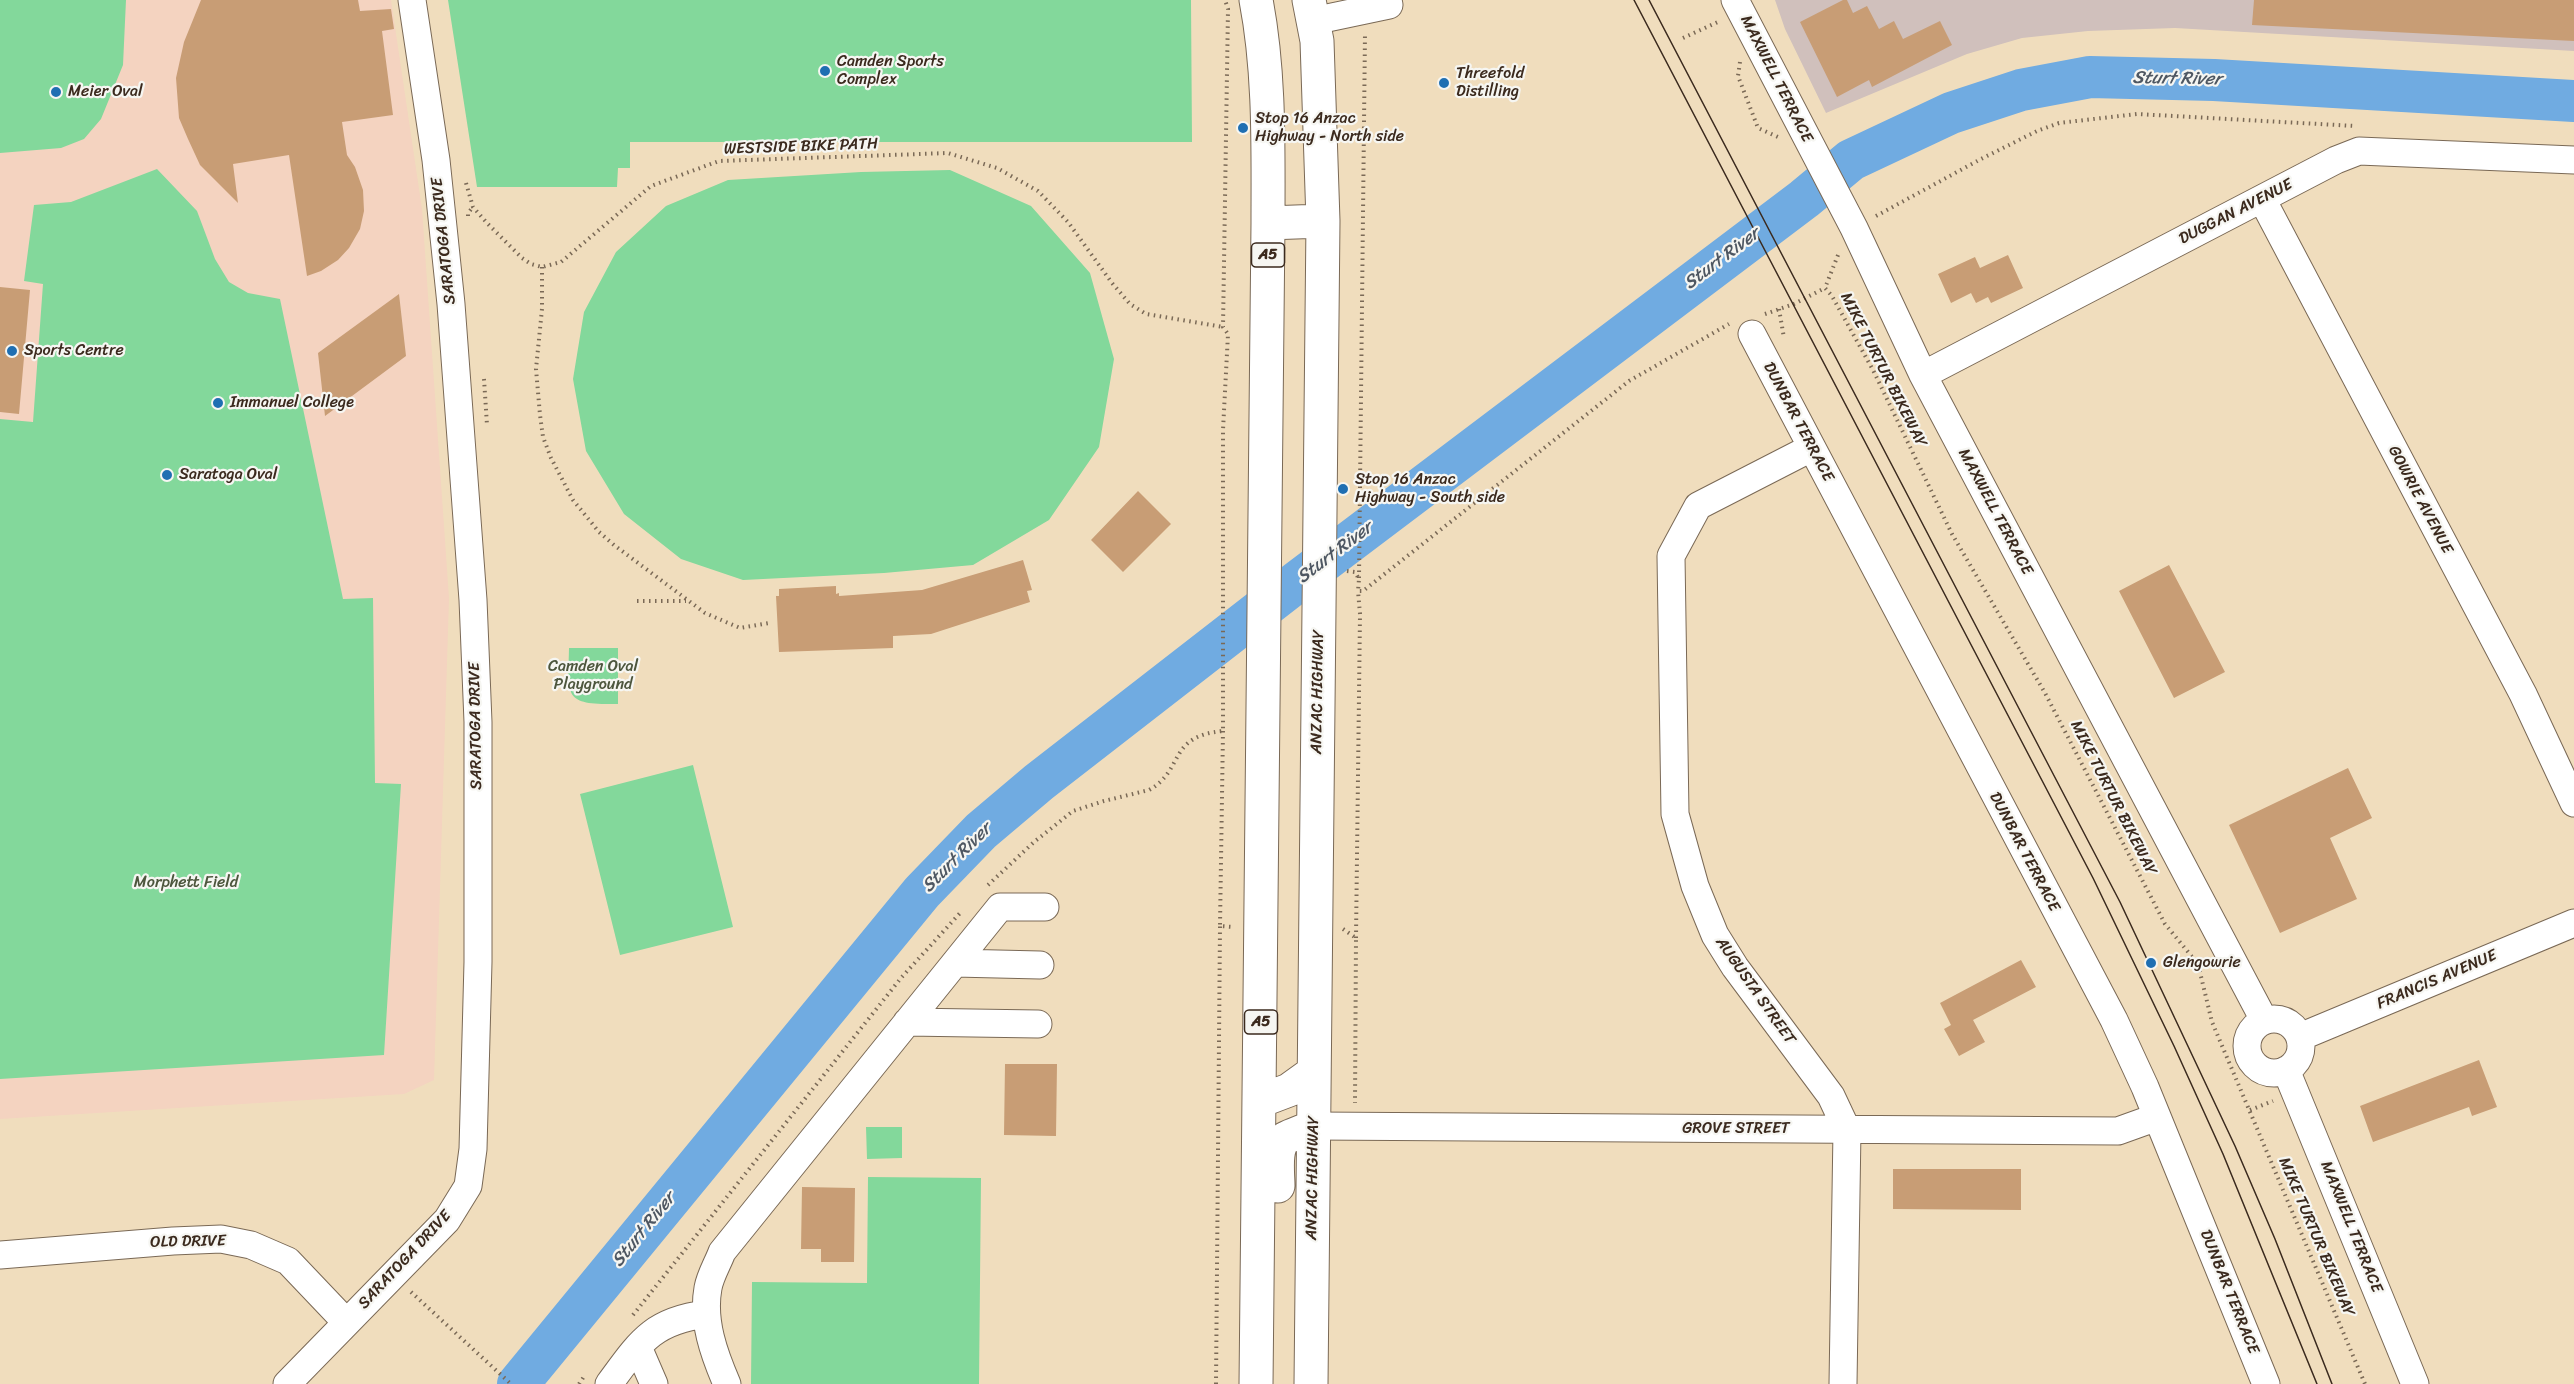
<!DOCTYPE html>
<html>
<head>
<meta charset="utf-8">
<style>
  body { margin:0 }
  canvas { display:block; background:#f0ddbd }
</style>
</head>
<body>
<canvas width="2574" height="1384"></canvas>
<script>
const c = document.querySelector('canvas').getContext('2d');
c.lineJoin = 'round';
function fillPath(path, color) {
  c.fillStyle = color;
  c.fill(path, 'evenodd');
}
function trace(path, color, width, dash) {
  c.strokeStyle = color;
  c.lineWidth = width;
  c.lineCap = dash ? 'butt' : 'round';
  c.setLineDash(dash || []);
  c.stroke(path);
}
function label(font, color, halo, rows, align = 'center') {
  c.font = font + ' Sriracha,sans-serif';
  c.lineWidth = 4.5;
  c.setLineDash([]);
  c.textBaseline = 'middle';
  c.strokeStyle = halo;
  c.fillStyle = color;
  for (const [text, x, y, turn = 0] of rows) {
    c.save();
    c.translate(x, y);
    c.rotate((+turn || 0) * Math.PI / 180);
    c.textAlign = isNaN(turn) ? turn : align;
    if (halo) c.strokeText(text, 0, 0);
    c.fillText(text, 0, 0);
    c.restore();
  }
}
fillPath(new Path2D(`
  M 0,0 L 391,0 L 422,209 L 449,598 L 434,1080 L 404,1094 L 0,1119 Z`), '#f4d3c0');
fillPath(new Path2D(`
  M 1775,0 L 2574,0 L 2574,51 L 2175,28 L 2088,31 L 2022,38 L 1967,54 L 1826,113 L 1785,29 Z`), '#d0c0bc');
fillPath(new Path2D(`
  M 0,0 L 126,0 L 123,65 L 101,119 L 84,139 L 61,148 L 0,153 Z
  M 448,0 L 1191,0 L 1192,142 L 630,142 L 630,168 L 618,168 L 617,187 L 477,187 Z
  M 157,169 L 197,211 L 215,259 L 229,282 L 248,293 L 280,299 L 343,599 L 373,598 L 375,783 L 401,784 L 384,1055 L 0,1079 L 0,419 L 33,422 L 43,284 L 24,281 L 34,205 L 71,202 Z
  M 950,170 L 1031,206 L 1090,273 L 1114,359 L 1099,447 L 1049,520 L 973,565 L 884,573 L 743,580 L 681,559 L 624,514 L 586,451 L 573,379 L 584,312 L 616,252 L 666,206 L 728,180 L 861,172 Z
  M 569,648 L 618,648 L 618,704 C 563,705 568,697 569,648 Z
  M 693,765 L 733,927 L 620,955 L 580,794 Z
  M 866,1127 L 902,1127 L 902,1158 L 867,1159 Z
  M 868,1177 L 981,1178 L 979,1384 L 751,1384 L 752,1282 L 867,1283 Z`), '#83d89b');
trace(new Path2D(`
  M 518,1384 L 922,892 L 981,831 L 1039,782 L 1298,581 L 1804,199 L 1851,160 L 1951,113 L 2021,90 L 2090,77 L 2214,80 L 2574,101`), '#70abe1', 42);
fillPath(new Path2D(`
  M 201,0 L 358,0 L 360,11 L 391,9 L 394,29 L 382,31 L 393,115 L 342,122 L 347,155 L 355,167 L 363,190 L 364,211 L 360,229 L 349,248 L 338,260 L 321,271 L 307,276 L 289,155 L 233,164 L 238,203 L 200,165 L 188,139 L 179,118 L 176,78 L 184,42 Z
  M 1843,0 L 1847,0 L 1853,13 L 1867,6 L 1879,29 L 1894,21 L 1903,39 L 1940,21 L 1952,45 L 1872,87 L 1869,80 L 1837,97 L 1800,22 Z
  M 2254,0 L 2574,0 L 2574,41 L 2252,25 Z
  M 2008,255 L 2023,288 L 1991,303 L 1988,297 L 1976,303 L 1971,293 L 1951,303 L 1938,274 L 1975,257 L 1980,268 Z
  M 0,287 L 30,290 L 19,414 L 0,412 Z
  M 399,294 L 406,356 L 325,416 L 318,353 Z
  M 1138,491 L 1171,524 L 1123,572 L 1091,540 Z
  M 1023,560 L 1032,590 L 1027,591 L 1030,602 L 931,634 L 893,636 L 893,648 L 779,652 L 776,596 L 779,596 L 779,589 L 836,586 L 836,594 L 839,593 L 839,596 L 922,590 Z
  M 2169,565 L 2225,672 L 2174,698 L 2119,591 Z
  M 2348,768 L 2372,818 L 2330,838 L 2357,899 L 2280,933 L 2229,825 Z
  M 2021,960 L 2036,987 L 1973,1020 L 1985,1042 L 1959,1056 L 1944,1029 L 1951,1025 L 1940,1003 Z
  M 2479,1060 L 2497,1107 L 2472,1116 L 2469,1107 L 2373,1142 L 2360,1106 Z
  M 1005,1064 L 1057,1064 L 1056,1136 L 1004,1135 Z
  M 1893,1169 L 2021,1169 L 2021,1210 L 1893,1209 Z
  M 802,1187 L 855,1188 L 854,1262 L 821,1262 L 821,1249 L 801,1249 Z`), '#c89d75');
const minor = new Path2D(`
  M 1735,0 L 1854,228 L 1923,375 L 2264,1020
  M 1313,21 L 1389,5 L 1388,0
  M 2262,199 L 2523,694 L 2574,803
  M 1752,334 L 2114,1020 L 2145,1087 L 2266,1384
  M 1923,375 L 2336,160 L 2359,151 L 2574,160
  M 1811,448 L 1698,506 L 1671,556 L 1675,814 L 1695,886 L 1715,935 L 1735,967 L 1831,1096 L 1847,1130 L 1843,1384
  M 955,963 L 1040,965
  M2247 1046a27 27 0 1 1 54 0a27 27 0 1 1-54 0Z
  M 907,1022 L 1038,1024
  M 2300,1037 L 2574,923
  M 2286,1070 L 2415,1384
  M 1314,1126 L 2118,1131 L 2157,1117
  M 0,1255 L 173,1241 L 221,1239 L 251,1245 L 288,1261 L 346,1322
  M 638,1347 L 654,1384
  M 287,1384 L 447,1220 L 468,1186 L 473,1149 L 478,962 L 478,722 L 473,600 L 451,304 L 436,160 L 412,0
  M 609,1384 C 640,1342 652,1321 706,1314
  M 727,1384 C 714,1354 702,1321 708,1288 C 710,1276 718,1263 722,1252 L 1000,907 L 1045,907`);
const highway = new Path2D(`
  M 1256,0 C 1270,73 1268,149 1268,223 L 1256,1384
  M 1309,0 L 1317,41 L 1323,221 L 1311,1384
  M 1268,223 L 1323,221
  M 1260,1101 L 1289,1090 L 1314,1072
  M 1278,1186 C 1278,1173 1274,1146 1286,1138 C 1293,1134 1305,1131 1314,1126`);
trace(minor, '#7a6956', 29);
trace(highway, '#7a6956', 35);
trace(new Path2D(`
  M 1683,38 L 1720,21
  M 1740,62 L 1738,76 L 1758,128 L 1778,137
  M 466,183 L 473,207 L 487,223 L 522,258 L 531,264 L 542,267 L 561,262 L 651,186 L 719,161 L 948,153 L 997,168 L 1038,191 L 1068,222 L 1112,283 L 1130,304 L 1146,314 L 1223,327
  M 468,216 L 468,213 L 473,207
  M 1876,216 L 1981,159 L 2037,131 L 2059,123 L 2137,114 L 2355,126
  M 1838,255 L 1825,288 L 1832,296 L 1873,370 L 1952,534 L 2045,693 L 2165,924 L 2198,964 L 2212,1022 L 2365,1384
  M 542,267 L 542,309 L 536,369 L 540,415 L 543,437 L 551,458 L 573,500 L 599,532 L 614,545 L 705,613 L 740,628 L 769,623
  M 1779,309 L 1784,338
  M 1765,314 L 1794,304 L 1825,288
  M 484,379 L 487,425
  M 1347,571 L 1355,572 L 1359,579 L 1358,591 L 1363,591 L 1629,381 L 1729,324
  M 1359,578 L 1365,33
  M 637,601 L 686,601
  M 1223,731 L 1220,926 L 1234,927
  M 988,885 L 1034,842 L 1073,811 L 1104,801 L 1149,790 C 1185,770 1167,736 1223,731 L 1223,430 L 1228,334 L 1223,327 L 1228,9 L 1225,0
  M 1343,929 L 1356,938 L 1355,1103
  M 1356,938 L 1360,614 L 1358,591
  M 2250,1110 L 2273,1101
  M 411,1292 L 511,1384
  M 633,1315 L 901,978 L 961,912
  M 579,1384 L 585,1375
  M 1216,1384 L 1220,926`), '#7a6956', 4, [1.5, 4.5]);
trace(minor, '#fff', 27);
trace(highway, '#fff', 33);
trace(new Path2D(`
  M 1634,0 L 2093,878 L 2174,1046 L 2223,1154 L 2317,1384
  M 1649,0 L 2120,902 L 2235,1146 L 2275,1239 L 2332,1384`), '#3b2a1e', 1.5);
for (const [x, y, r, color] of [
  [825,71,6,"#1f6fb2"],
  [1444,83,6,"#1f6fb2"],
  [56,92,6,"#1f6fb2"],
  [1243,128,6,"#1f6fb2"],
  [12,351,6,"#1f6fb2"],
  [218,403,6,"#1f6fb2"],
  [167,475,6,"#1f6fb2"],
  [1343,489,6,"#1f6fb2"],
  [2151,963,6,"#1f6fb2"]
]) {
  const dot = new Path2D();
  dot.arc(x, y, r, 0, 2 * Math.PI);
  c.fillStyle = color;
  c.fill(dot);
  trace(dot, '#f6f6f2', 2);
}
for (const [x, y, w] of [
  [1268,255,33],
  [1261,1022,33]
]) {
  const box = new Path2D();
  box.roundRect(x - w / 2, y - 12, w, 24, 4.5);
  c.fillStyle = '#f6f6f2';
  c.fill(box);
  trace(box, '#3b2a1e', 1.5);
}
label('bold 15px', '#3b2a1e', null, [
  ["A5",1268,255],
  ["A5",1261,1022]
]);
label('16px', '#3b2a1e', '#f6f6f2', [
  ["Camden Sports",837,62],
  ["Complex",837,80],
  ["Threefold",1456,74],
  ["Distilling",1456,92],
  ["Meier Oval",68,92],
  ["Stop 16 Anzac",1255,119],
  ["Highway - North side",1255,137],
  ["Sports Centre",24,351],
  ["Immanuel College",230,403],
  ["Saratoga Oval",179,475],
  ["Stop 16 Anzac",1355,480],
  ["Highway - South side",1355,498],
  ["Glengowrie",2163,963]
], 'left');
label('16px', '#3b2a1e', '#f6f6f2', [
  ["MAXWELL TERRACE",1776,79,63],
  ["WESTSIDE BIKE PATH",801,147,-2],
  ["DUGGAN AVENUE",2236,212,-27],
  ["SARATOGA DRIVE",444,241,-96],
  ["MIKE TURTUR BIKEWAY",1883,370,63],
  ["DUNBAR TERRACE",1798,422,62],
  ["GOWRIE AVENUE",2420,500,62],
  ["MAXWELL TERRACE",1995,512,62],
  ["ANZAC HIGHWAY",1318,692,-89],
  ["SARATOGA DRIVE",476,726,-91],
  ["MIKE TURTUR BIKEWAY",2113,798,63],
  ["DUNBAR TERRACE",2024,852,62],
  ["FRANCIS AVENUE",2437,980,-23],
  ["AUGUSTA STREET",1755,991,55],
  ["GROVE STREET",1736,1129],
  ["ANZAC HIGHWAY",1313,1178,-89],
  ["MAXWELL TERRACE",2351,1227,68],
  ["MIKE TURTUR BIKEWAY",2316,1237,67],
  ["OLD DRIVE",188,1242,-1],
  ["SARATOGA DRIVE",405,1260,-47],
  ["DUNBAR TERRACE",2229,1292,68]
]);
label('16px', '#4d563d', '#f6f6f2', [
  ["Camden Oval",593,667],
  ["Playground",593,685],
  ["Morphett Field",186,883]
]);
label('italic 18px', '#4e5762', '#f6f6f2', [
  ["Sturt River",2177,79,1],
  ["Sturt River",1722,259,-37],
  ["Sturt River",1335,553,-37],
  ["Sturt River",957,858,-45],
  ["Sturt River",644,1230,-51]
]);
</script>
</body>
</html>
